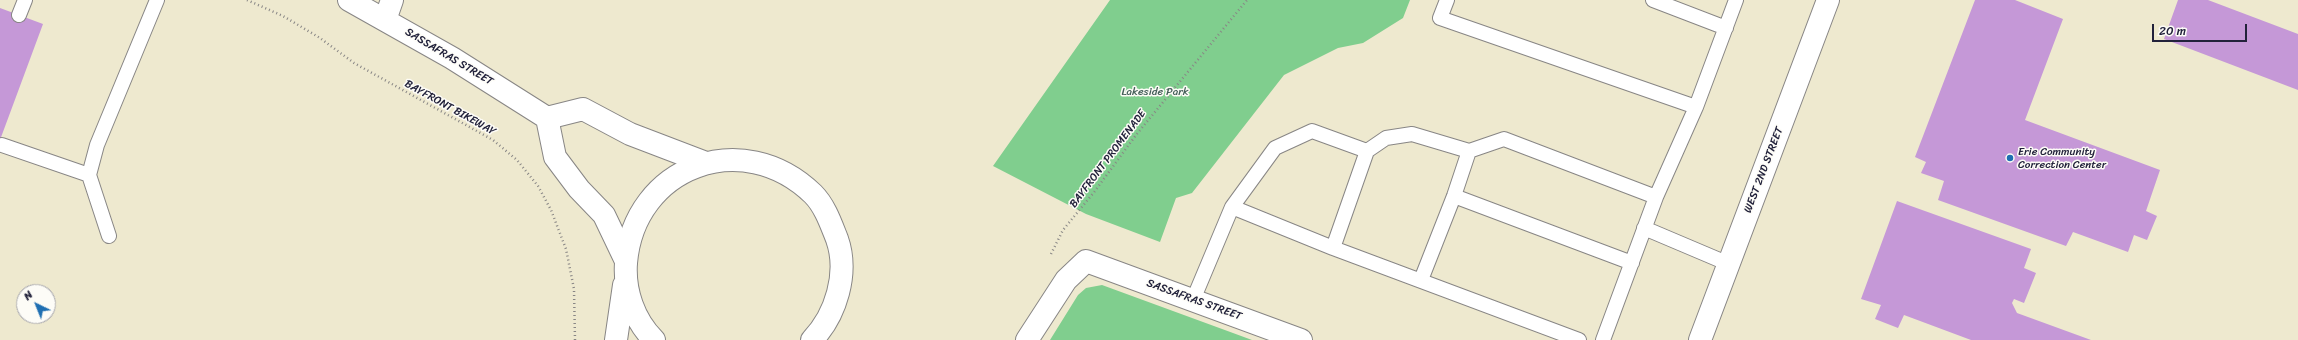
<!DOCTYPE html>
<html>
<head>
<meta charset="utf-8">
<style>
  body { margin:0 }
  #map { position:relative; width:2298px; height:340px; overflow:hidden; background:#eee9cf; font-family:Sriracha,sans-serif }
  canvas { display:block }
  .north { position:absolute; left:16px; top:284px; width:40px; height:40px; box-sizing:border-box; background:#fdfcf7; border:1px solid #a5a5ac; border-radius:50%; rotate:317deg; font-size:11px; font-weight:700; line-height:16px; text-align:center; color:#22223b }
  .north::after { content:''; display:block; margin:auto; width:14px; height:18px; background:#1f6fb2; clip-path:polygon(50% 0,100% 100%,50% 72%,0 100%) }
  .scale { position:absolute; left:2152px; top:24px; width:95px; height:18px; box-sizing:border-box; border:2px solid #22223b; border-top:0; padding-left:5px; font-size:12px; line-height:14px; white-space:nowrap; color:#22223b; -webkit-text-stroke:3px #fdfcf7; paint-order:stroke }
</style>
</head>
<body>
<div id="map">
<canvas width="2298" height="340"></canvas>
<div class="north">N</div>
<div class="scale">20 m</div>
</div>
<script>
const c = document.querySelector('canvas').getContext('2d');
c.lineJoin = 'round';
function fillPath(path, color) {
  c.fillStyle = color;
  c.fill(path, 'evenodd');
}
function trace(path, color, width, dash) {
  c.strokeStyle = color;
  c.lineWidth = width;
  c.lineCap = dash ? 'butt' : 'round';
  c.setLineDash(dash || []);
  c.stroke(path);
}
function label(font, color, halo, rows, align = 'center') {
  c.font = font + ' Sriracha,sans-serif';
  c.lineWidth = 3;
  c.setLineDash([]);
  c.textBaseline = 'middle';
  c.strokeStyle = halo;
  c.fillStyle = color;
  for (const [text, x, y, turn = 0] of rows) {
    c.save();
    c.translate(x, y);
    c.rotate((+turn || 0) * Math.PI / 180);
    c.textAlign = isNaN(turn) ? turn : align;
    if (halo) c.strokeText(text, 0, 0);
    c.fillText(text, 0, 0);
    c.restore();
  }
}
fillPath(new Path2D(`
  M 1110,0 L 1410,0 L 1403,18 L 1363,43 L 1338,48 L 1284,75 L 1192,193 L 1176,198 L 1160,242 L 1086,214 L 993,166 Z
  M 1102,285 L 1233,333 L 1252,340 L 1050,340 L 1078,295 L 1086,288 Z`), '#80ce8e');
fillPath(new Path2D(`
  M 1975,0 L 2015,0 L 2063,19 L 2025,120 L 2160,170 L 2146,211 L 2157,216 L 2147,240 L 2134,235 L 2128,252 L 2073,232 L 2066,246 L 1938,200 L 1944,181 L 1921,173 L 1926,162 L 1915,157 Z
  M 2178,0 L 2208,0 L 2298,34 L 2298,90 L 2164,39 Z
  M 0,8 L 43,24 L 0,140 Z
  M 1897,201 L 2031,249 L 2024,268 L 2036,273 L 2024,303 L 2014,299 L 2012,303 L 2017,313 L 2091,340 L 1971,340 L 1904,315 L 1898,328 L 1875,319 L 1881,305 L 1861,299 Z`), '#c598d7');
const lane = new Path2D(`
  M 1447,0 L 1440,18 L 1696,107
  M 1653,0 L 1726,28
  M 19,15 L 25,0
  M 2,145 L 89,175
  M 1367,151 L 1386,138 L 1412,134 L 1469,151
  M 1454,196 L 1632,263
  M 1644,228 L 1729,264
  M 109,236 L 89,175 L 97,145 L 157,0
  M 1333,248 L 1367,151 L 1312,131 L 1275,148 L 1232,207 L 1333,248 L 1579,340
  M 1421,280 L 1454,196 L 1469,151 L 1504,139 L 1656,197
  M 1193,300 L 1232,207
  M 1603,340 L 1656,197 L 1696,107 L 1736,0`);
const street = new Path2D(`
  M 349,0 L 452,58 L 547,118 L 583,109 L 630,134 L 706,163
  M 385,20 L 392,0
  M 547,118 L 555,157 L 579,189 L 604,215 L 626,261
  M 1027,340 L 1066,280 L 1086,261 L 1301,340`);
const secondary = new Path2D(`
  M 1700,340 L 1828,0`);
const highway = new Path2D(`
  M 616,340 L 624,285
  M 654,340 C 634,320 624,291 626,263 C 634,166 743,126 813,194 C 825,206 831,224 837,239 C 849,273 836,315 812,340`);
trace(lane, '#888685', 16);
trace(street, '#888685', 24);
trace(secondary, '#888685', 24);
trace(highway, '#888685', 24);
trace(new Path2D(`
  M 247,0 L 283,16 L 320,38 L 354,63 L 493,140 L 517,160 L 538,186 L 551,210 L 566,249 L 574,289 L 575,340
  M 1051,254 L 1063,230 L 1095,191 L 1136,135 L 1247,0`), '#888685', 2.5, [1, 3]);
trace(lane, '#fff', 14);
trace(street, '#fff', 22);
trace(secondary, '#fff', 22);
trace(highway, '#fff', 22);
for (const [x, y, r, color] of [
  [2010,158,4,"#1f6fb2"]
]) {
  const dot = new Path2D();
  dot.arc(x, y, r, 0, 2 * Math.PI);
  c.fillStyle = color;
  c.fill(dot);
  trace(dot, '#fdfcf7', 1.5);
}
label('11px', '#22223b', '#fdfcf7', [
  ["SASSAFRAS STREET",449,57,31],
  ["BAYFRONT BIKEWAY",450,108,29],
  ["BAYFRONT PROMENADE",1108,159,-53],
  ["WEST 2ND STREET",1764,170,-69],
  ["SASSAFRAS STREET",1194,300,20]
]);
label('11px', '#435e58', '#fdfcf7', [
  ["Lakeside Park",1155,92]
]);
label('11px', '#22223b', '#fdfcf7', [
  ["Erie Community",2018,152],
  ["Correction Center",2018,165]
], 'left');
</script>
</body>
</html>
